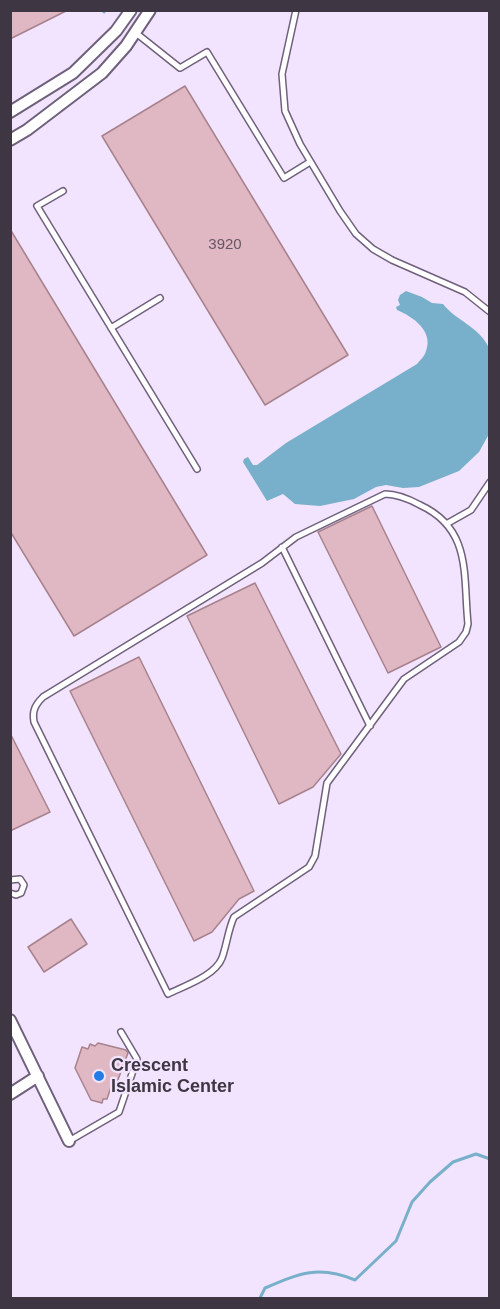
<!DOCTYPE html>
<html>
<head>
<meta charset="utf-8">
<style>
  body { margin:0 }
  #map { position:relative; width:500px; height:1309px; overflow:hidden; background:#f2e4fe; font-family:Arial,sans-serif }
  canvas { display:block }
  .frame { position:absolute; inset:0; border:12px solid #3e3743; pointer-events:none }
</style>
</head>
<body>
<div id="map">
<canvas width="500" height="1309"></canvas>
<div class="frame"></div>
</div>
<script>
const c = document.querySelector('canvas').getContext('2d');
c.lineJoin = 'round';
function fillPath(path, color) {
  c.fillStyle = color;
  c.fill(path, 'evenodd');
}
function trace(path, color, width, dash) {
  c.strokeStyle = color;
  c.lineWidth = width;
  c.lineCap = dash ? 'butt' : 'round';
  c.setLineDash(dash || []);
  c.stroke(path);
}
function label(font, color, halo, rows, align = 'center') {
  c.font = font + ' Arial,sans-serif';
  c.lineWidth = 4.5;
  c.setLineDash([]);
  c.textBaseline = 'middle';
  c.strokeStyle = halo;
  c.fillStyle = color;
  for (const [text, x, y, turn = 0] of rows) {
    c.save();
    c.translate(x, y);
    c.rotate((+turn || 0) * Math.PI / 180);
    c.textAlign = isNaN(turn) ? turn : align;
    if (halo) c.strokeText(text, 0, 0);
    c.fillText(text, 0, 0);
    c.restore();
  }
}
fillPath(new Path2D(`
  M 406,291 L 422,297 L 432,303 L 443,304 C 456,321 479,326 489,348 L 489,434 L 479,452 L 459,471 L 419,487 L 403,488 L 386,485 L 376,487 L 354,499 L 320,506 L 295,504 L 283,494 L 267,501 L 243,462 L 244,459 L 248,457 L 253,465 L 257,465 L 286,443 L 417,364 C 420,360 425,356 426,351 C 434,331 412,316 397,310 L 396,307 L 400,305 L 398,300 L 400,295 Z`), '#78afca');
trace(new Path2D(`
  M 104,12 L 105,10
  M 260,1298 L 265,1288 C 300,1273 319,1265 355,1280 L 396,1241 L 412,1202 L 430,1182 L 453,1162 L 476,1154 L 490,1159`), '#78afca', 3);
const building = new Path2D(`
  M 10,10 L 68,10 L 10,39 Z
  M 185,86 L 348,355 L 265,405 L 102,136 Z
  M 10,229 L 207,555 L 74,636 L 10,531 Z
  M 372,506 L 441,647 L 388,673 L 318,532 Z
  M 255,583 L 341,754 L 313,787 L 279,804 L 187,616 Z
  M 139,657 L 254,891 L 239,899 L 212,932 L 194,941 L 70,691 Z
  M 10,733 L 50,812 L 10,831 Z
  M 71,919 L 87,944 L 44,972 L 28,947 Z
  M 98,1043 L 126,1050 L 128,1053 L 116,1085 L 112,1084 L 107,1099 L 103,1099 L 102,1103 L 91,1100 L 75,1068 L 82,1047 L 88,1049 L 90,1044 L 95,1046 Z`);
fillPath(building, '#dfb8c3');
trace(building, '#a7828d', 1.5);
const service = new Path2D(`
  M 296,10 L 282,74 L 285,111 L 300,144 L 340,211 L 356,234 L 373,249 L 392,260 L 465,292 L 490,312
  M 136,33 L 180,68 L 207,52 L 284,178 L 310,162
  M 63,191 L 37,206 L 197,469
  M 111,328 L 160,298
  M 385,494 C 397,494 409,499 420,505 C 472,529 463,575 468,624 L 466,632 L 459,642 L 404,679 L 327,783 L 315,856 L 309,867 L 234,917 C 228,930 227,944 222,958 C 215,976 184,986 168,994 L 34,722 C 32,711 35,705 43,697 L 262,563 L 296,537 Z
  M 448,523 L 471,510 L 490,482
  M 282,547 L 370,726
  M 10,880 L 20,879 L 24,885 L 21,893 L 16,895 L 10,893
  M 69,1141 L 119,1112 L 137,1059 L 121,1032`);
const minor = new Path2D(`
  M 10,112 L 73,73 L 116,31 L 131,10
  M 10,140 L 27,130 L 102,73 L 126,46 L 150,10
  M 10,1020 L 69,1141
  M 10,1094 L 38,1076`);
trace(service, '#6f607c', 8);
trace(minor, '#6f607c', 14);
trace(service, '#fff', 5);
trace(minor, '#fff', 10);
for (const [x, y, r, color] of [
  [99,1076,6,"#237ce6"]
]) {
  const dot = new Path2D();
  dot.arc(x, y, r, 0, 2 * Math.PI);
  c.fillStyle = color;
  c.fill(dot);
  trace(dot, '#f2e4fe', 2);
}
label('15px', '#665763', null, [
  ["3920",225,245]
]);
label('bold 18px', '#3e3743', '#f2e4fe', [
  ["Crescent",111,1066],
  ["Islamic Center",111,1087]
], 'left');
</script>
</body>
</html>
